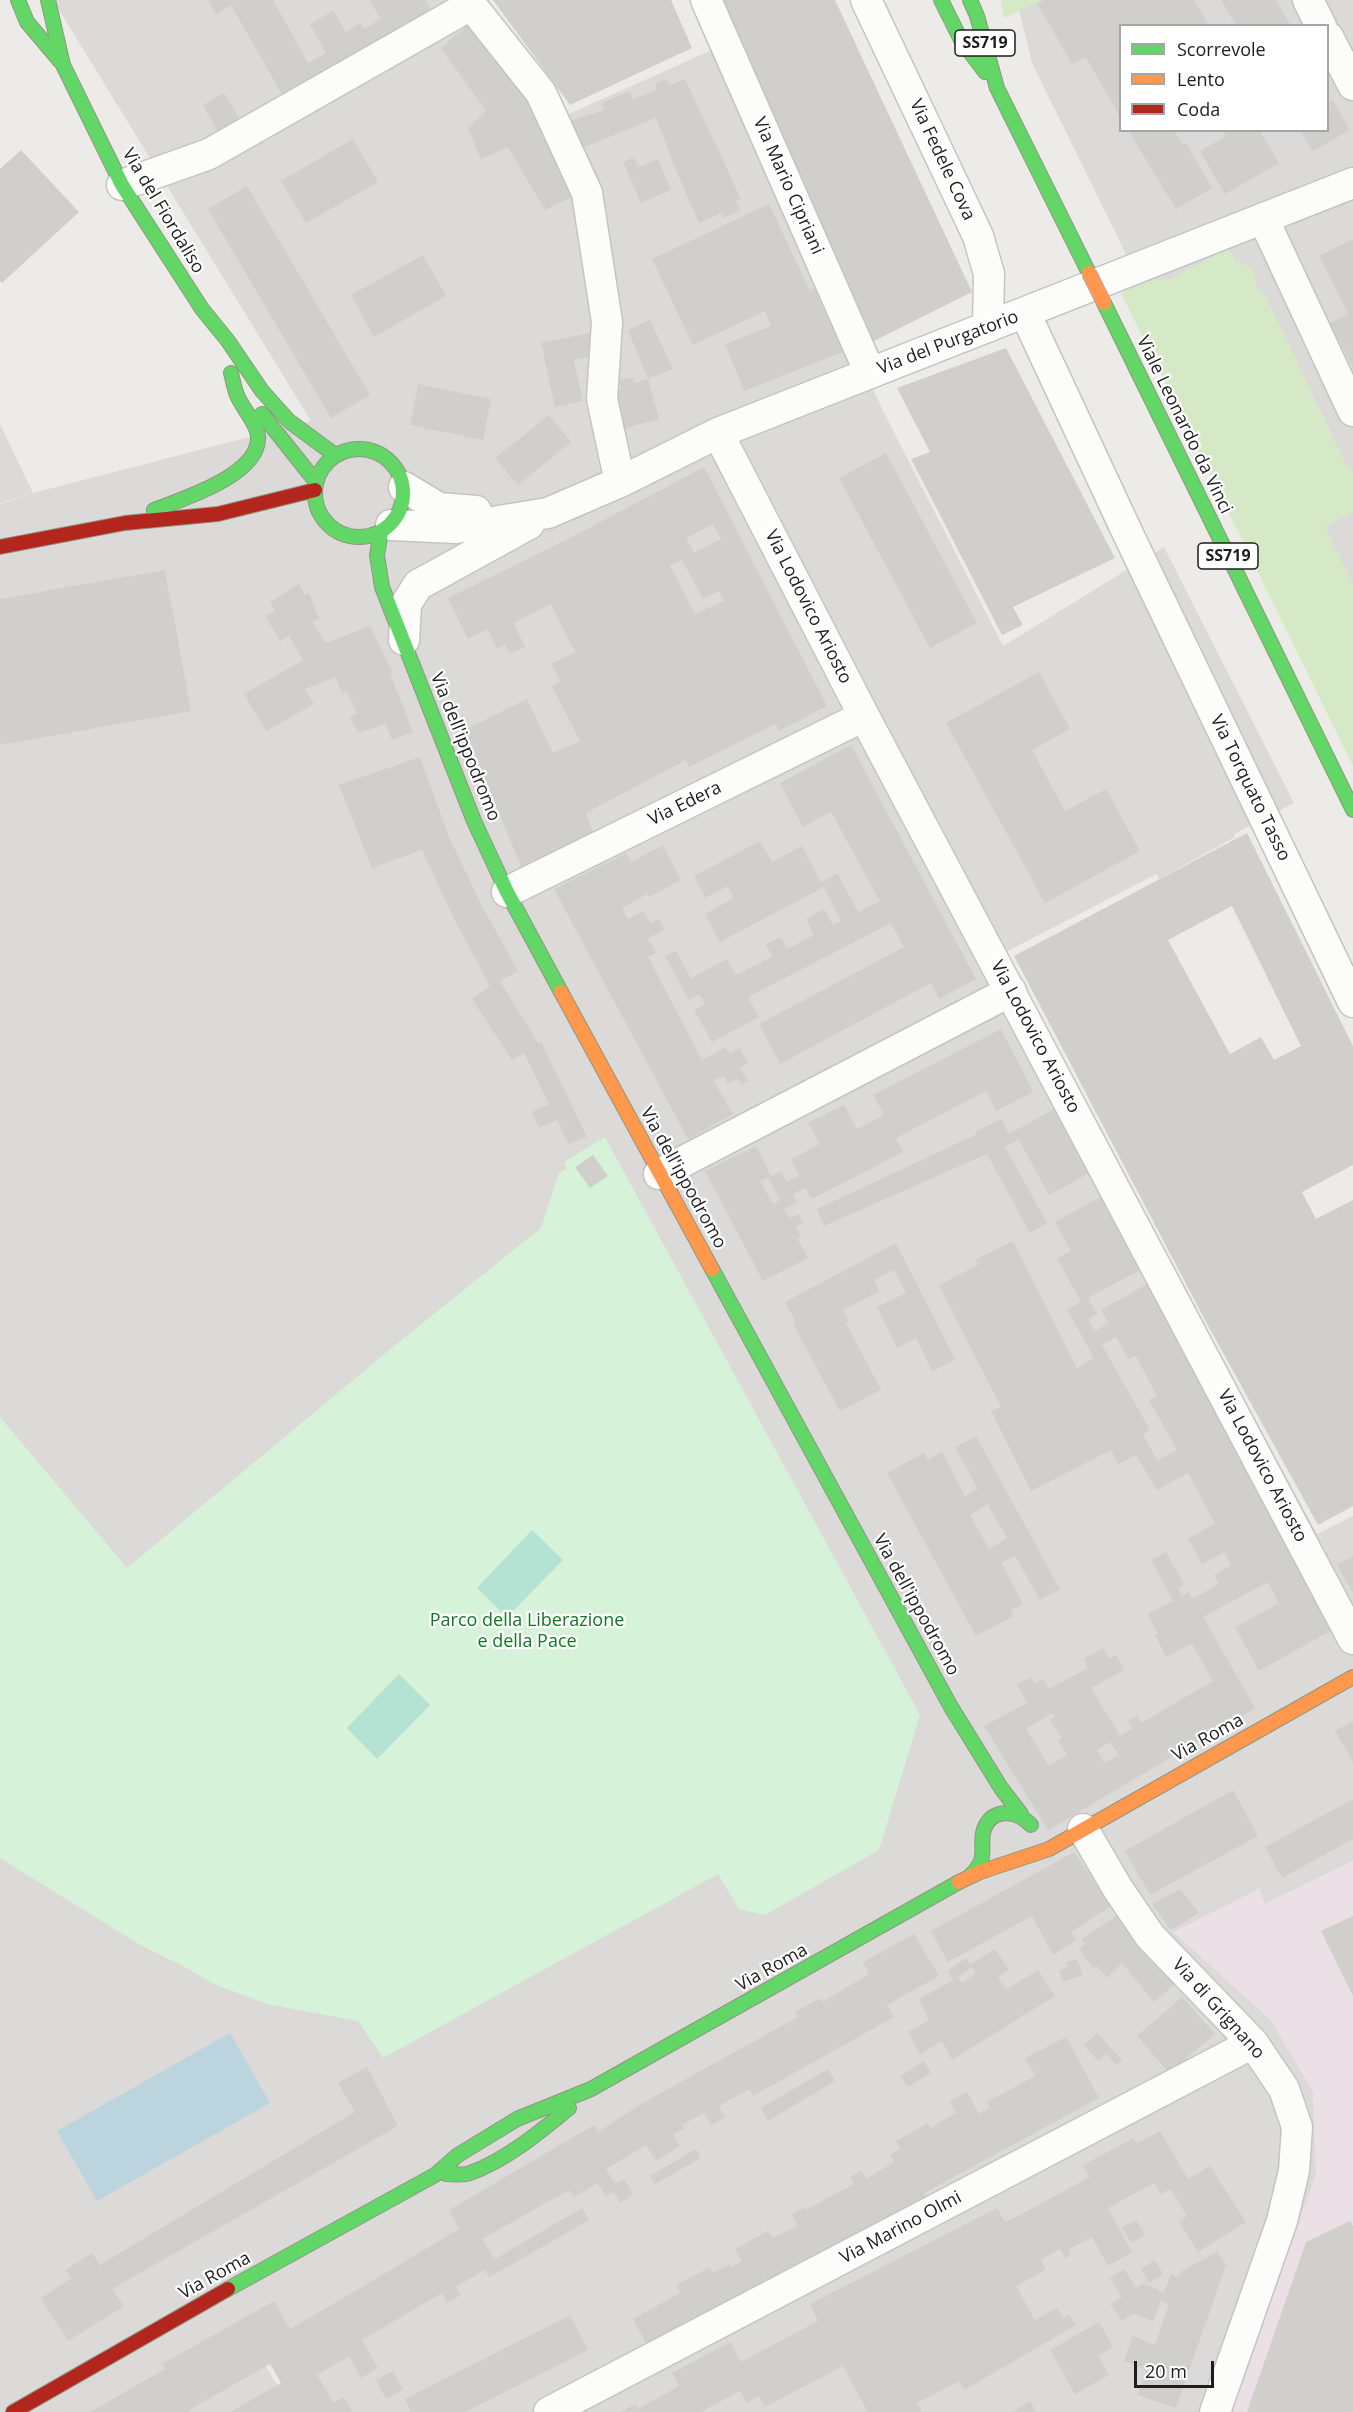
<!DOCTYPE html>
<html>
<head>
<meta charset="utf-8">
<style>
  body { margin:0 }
  #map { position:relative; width:1353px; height:2412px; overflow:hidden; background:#edebe7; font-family:"Open Sans",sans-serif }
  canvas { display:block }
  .legend { position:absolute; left:1119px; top:24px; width:210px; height:108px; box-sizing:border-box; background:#fff; border:2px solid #a5a5a5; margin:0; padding:8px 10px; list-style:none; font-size:18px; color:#1e1e1e }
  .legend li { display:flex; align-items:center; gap:12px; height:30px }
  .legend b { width:30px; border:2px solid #a5a5a5 }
  .scale { position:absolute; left:1134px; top:2361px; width:80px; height:27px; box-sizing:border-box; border:3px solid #1e1e1e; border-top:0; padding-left:8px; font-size:18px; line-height:21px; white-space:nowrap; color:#1e1e1e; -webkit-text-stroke:4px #fff; paint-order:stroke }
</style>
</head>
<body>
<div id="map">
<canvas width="1353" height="2412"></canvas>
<ul class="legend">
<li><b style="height:8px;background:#63d668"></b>Scorrevole</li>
<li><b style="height:8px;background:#ff974d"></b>Lento</li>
<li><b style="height:8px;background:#b3261e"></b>Coda</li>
</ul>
<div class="scale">20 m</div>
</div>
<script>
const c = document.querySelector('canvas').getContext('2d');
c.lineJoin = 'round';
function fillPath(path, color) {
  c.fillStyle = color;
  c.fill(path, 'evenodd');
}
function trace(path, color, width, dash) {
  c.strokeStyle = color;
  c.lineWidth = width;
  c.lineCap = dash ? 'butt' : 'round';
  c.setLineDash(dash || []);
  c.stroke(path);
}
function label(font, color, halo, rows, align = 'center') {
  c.font = font + ' "Open Sans",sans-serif';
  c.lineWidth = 4.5;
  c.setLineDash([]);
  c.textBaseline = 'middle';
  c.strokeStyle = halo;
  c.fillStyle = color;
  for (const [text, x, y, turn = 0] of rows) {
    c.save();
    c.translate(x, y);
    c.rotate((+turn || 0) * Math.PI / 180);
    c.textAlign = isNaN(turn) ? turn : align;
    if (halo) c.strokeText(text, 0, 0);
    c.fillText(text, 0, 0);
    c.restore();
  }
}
fillPath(new Path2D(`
  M 53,0 L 481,0 L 564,116 L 714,49 L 884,413 L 1003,646 L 1164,547 L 1294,803 L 1004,953 L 1317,1534 L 1353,1516 L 1353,1861 L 1265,1904 L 1259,1889 L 1174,1932 L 1271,2020 L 1313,2091 L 1316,2176 L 1229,2412 L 340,2412 L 295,2350 L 266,2367 L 283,2394 L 249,2412 L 0,2412 L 0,504 L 33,493 L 311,421 Z
  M 1043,0 L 1353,0 L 1353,715 L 1032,63 L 1019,10 ZM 1120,26 L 1328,26 L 1328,130 L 1120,130 Z`), '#dcdad8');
fillPath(new Path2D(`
  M 1353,1861 L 1353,2412 L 1229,2412 L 1316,2176 L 1313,2092 L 1271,2020 L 1173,1932 L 1259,1889 L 1265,1904 Z`), '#eae0e5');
fillPath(new Path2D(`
  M 0,424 L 33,493 L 0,503 Z
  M 1131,609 L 1148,647 L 1144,650 L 1235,837 L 1159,879 L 1047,652 Z
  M 719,1873 L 739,1909 L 765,1915 L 759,1955 L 442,2129 L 418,2146 L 124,2306 L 112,2289 L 398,2126 L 367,2067 Z`), '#dbdad8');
fillPath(new Path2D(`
  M 1001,0 L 1043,0 L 1004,18 Z
  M 1228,249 L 1236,260 L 1252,268 L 1258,289 L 1266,297 L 1348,468 L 1353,471 L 1353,512 L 1325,527 L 1353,585 L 1353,766 L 1121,293 L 1145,281 L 1169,279 Z`), '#d6e9c7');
fillPath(new Path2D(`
  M 605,1137 L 920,1715 L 879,1850 L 765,1915 L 739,1909 L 718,1874 L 383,2058 L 358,2021 L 267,2004 L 214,1984 L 185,1967 L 142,1946 L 0,1858 L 0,1417 L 127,1568 L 399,1342 L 541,1228 L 559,1173 L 567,1169 L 564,1162 Z`), '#d6f2d9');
fillPath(new Path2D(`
  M 532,1530 L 563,1560 L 507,1617 L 477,1588 Z
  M 399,1674 L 430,1705 L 377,1759 L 347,1728 Z`), '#b4e2d3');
fillPath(new Path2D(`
  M 230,2033 L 270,2103 L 97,2201 L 57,2131 Z`), '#bcd4de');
fillPath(new Path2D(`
  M 208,0 L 273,0 L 308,63 L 326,53 L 310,24 L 333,11 L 346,32 L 360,23 L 364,29 L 381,19 L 369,0 L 425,0 L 434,16 L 287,103 L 231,5 L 216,14 Z
  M 493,0 L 671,0 L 692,48 L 570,105 Z
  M 714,0 L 835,0 L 972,292 L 874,341 Z
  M 1043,0 L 1194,0 L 1209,26 L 1120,26 L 1120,117 L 1086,57 L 1072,64 L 1037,3 Z
  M 1221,0 L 1276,0 L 1291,26 L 1237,26 Z
  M 474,20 L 539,100 L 580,193 L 545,210 L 508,147 L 481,159 L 468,128 L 486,111 L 441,48 Z
  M 667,79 L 669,86 L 685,79 L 741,199 L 736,201 L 740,210 L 724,218 L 722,213 L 699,223 L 677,173 L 656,118 L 582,148 L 571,121 L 604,110 L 602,103 L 630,91 L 633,99 L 657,90 L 655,83 Z
  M 224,93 L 241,122 L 219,134 L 203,105 Z
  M 1332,100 L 1350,130 L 1313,151 L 1300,130 L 1328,130 L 1328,103 Z
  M 1128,130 L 1174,130 L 1183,145 L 1186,143 L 1212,188 L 1176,209 Z
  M 1222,130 L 1259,130 L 1279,163 L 1225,194 L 1200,151 L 1226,136 Z
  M 353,139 L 378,182 L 306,223 L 281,181 Z
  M 21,150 L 79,212 L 2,283 L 0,281 L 0,169 Z
  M 634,157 L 638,167 L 658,159 L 671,190 L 641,203 L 623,162 Z
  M 247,186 L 370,395 L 331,418 L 208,209 Z
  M 769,204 L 810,291 L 814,288 L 843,352 L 744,391 L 725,344 L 771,326 L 765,311 L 693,345 L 652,259 Z
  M 1353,239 L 1353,368 L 1330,323 L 1348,314 L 1319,256 Z
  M 423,255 L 446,296 L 374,337 L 351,295 Z
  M 650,320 L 673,369 L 648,379 L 628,330 Z
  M 594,332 L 599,355 L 574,360 L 583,401 L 555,407 L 541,343 Z
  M 1006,348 L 1115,558 L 1013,607 L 1023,625 L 1002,635 L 911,459 L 930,452 L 897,388 Z
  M 633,377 L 634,383 L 648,379 L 659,419 L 621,429 L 611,392 L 622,389 L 619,380 Z
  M 418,384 L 491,399 L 483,440 L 410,425 Z
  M 549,415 L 571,442 L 518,485 L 495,458 Z
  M 886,453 L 977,623 L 930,648 L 839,478 Z
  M 704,467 L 827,706 L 779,731 L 776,724 L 689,767 L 686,760 L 586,813 L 594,835 L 522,869 L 465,730 L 527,699 L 553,753 L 580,741 L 552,686 L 561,682 L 551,664 L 575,652 L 551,604 L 514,623 L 525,647 L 510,654 L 505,644 L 497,649 L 488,629 L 468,639 L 448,598 L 572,537 ZM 713,524 L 721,539 L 694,553 L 686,538 ZM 682,560 L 703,599 L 719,591 L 724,601 L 695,614 L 670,566 Z
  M 165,570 L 191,711 L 0,745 L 0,599 Z
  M 299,584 L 305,595 L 309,593 L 319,619 L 312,622 L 326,643 L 370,626 L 393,673 L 390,674 L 413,732 L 392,740 L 386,724 L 358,733 L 350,717 L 357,713 L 347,692 L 342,694 L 336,677 L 305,689 L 314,704 L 266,731 L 244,694 L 303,660 L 289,636 L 280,641 L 265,616 L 275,611 L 270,602 Z
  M 1039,672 L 1070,729 L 1032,750 L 1065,811 L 1106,789 L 1140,851 L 1045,903 L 946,723 Z
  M 851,745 L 976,979 L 939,999 L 931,983 L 780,1064 L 759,1024 L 904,947 L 891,923 L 748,997 L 759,1017 L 712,1042 L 694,1010 L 705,1004 L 699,994 L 689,1000 L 665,956 L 676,951 L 691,978 L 727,959 L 736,975 L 772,957 L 766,944 L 781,937 L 787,949 L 814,935 L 806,919 L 824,909 L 833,925 L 841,921 L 824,887 L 720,942 L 705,914 L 734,898 L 728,886 L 705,898 L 694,876 L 760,841 L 772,862 L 802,846 L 821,882 L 837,873 L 858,912 L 880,901 L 831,812 L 803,827 L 780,783 Z
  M 420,757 L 449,837 L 482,906 L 518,971 L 500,981 L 538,1043 L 541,1042 L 587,1137 L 568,1144 L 557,1120 L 539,1128 L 532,1112 L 549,1104 L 524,1053 L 512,1060 L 472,999 L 490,986 L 454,919 L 422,850 L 372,868 L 339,785 Z
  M 1247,833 L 1353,1046 L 1353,1165 L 1302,1192 L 1316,1219 L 1353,1200 L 1353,1506 L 1318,1525 L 1205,1320 L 1014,956 ZM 1232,906 L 1301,1046 L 1274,1060 L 1261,1037 L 1230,1054 L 1168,940 Z
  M 663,845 L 681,880 L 649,897 L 647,894 L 622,908 L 628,919 L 643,911 L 650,923 L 659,919 L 664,930 L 648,938 L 656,953 L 648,957 L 702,1060 L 726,1047 L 730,1054 L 740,1048 L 748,1063 L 740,1068 L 748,1081 L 741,1085 L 738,1079 L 728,1084 L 724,1076 L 713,1080 L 733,1114 L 688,1139 L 554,889 L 626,853 L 631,862 Z
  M 1001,1029 L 1033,1092 L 996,1111 L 986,1091 L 896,1138 L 903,1152 L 812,1199 L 805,1188 L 793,1194 L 797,1202 L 784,1209 L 790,1218 L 799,1214 L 803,1223 L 796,1227 L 801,1237 L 797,1238 L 808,1258 L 763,1281 L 705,1171 L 756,1146 L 771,1176 L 781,1171 L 787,1182 L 799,1176 L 791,1159 L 820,1144 L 808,1123 L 844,1105 L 857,1129 L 884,1115 L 873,1095 ZM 768,1178 L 780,1200 L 773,1204 L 760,1181 Z
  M 1056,1108 L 1091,1172 L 1049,1195 L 1019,1140 L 1005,1147 L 1047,1223 L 1030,1233 L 987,1154 L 824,1226 L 817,1209 L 977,1134 L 975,1132 L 1001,1119 L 1009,1134 Z
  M 593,1155 L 608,1176 L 590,1188 L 575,1167 Z
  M 1102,1196 L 1142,1269 L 1088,1298 L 1097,1314 L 1088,1319 L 1095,1331 L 1109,1323 L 1101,1310 L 1147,1284 L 1334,1629 L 1259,1671 L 1235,1627 L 1279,1603 L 1268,1582 L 1203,1617 L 1255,1708 L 1048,1830 L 984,1726 L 1027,1703 L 1017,1685 L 1031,1677 L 1035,1684 L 1043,1679 L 1049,1689 L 1088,1668 L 1083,1659 L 1103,1648 L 1109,1659 L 1116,1655 L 1124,1670 L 1091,1688 L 1120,1736 L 1133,1728 L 1128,1721 L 1137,1716 L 1141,1723 L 1213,1681 L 1192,1644 L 1166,1657 L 1155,1635 L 1158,1634 L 1148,1614 L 1173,1601 L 1151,1560 L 1166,1552 L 1184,1585 L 1178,1588 L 1182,1596 L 1189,1592 L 1192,1599 L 1219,1584 L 1214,1575 L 1231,1565 L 1224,1552 L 1202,1564 L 1188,1539 L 1215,1523 L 1188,1473 L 1157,1490 L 1136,1455 L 1118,1464 L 1111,1450 L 1031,1491 L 991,1411 L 1001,1407 L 939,1285 L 978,1265 L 975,1260 L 1013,1241 L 1077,1368 L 1094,1358 L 1067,1309 L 1081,1302 L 1057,1258 L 1071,1251 L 1055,1222 ZM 1116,1337 L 1129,1359 L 1136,1356 L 1157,1396 L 1149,1400 L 1177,1450 L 1157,1461 L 1143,1434 L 1150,1430 L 1102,1345 ZM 1052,1713 L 1055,1717 L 1050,1720 L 1062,1738 L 1058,1740 L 1067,1755 L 1049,1766 L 1026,1729 ZM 1110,1742 L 1119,1755 L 1105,1763 L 1097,1750 Z
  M 896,1243 L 955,1360 L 932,1371 L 916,1338 L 897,1348 L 877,1307 L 906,1293 L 894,1270 L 874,1280 L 879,1291 L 843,1310 L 849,1321 L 846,1323 L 881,1390 L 840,1411 L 793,1324 L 796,1322 L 785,1302 Z
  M 976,1436 L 1060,1589 L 1040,1600 L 1015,1556 L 1001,1563 L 1023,1604 L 1011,1610 L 1014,1616 L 976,1636 L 887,1473 L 924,1453 L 928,1460 L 942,1452 L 965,1496 L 978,1489 L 955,1447 ZM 988,1504 L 1007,1538 L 989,1549 L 970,1515 Z
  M 1353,1556 L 1353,1593 L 1337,1565 Z
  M 1353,1721 L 1353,1762 L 1335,1731 Z
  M 1233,1790 L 1258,1836 L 1150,1895 L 1125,1851 Z
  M 1353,1799 L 1353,1839 L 1282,1878 L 1265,1847 Z
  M 1074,1852 L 1111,1906 L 1071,1932 L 1076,1940 L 1053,1955 L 1032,1916 L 948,1962 L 931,1931 Z
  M 1180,1889 L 1199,1913 L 1171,1930 L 1152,1904 Z
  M 1117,1915 L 1176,1983 L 1154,2002 L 1122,1963 L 1107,1978 L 1096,1965 L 1093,1968 L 1079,1949 L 1085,1944 L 1081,1940 Z
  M 1353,1916 L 1353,1996 L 1321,1931 Z
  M 914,1934 L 939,1976 L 887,2005 L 894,2017 L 753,2096 L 749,2089 L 719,2106 L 725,2117 L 711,2125 L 704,2113 L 682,2125 L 684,2129 L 673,2134 L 680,2146 L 656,2161 L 646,2145 L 606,2169 L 615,2184 L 624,2179 L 633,2194 L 620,2203 L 614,2192 L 606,2196 L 598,2183 L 574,2197 L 569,2190 L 482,2239 L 495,2259 L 582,2208 L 589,2220 L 490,2277 L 484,2270 L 456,2287 L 461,2295 L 447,2303 L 442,2293 L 362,2340 L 378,2368 L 361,2378 L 349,2356 L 317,2375 L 334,2403 L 343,2397 L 353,2412 L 230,2412 L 281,2383 L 270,2364 L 189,2410 L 190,2412 L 90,2412 L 165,2369 L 162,2364 L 274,2301 L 290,2329 L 364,2286 L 459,2229 L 449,2210 L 594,2125 L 598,2132 L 641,2104 L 798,2017 L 795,2012 L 820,1998 L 822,2002 L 869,1974 L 863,1962 Z
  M 995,1949 L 1009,1970 L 998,1977 L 1006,1990 L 1038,1970 L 1055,1996 L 952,2060 L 942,2041 L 920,2054 L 908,2032 L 929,2020 L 919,1999 L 953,1980 L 947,1971 L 966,1958 L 970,1965 ZM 972,1967 L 976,1973 L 962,1983 L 958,1977 Z
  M 1077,1959 L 1083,1975 L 1063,1982 L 1059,1970 L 1068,1967 L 1066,1962 Z
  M 1182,1997 L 1215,2034 L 1169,2073 L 1137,2036 Z
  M 1097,2033 L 1122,2060 L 1116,2065 L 1107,2054 L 1098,2061 L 1084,2045 Z
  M 1066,2037 L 1099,2098 L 924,2193 L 929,2201 L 648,2347 L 633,2319 L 680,2293 L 676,2285 L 710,2267 L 713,2273 L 730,2264 L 732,2267 L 742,2261 L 735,2249 L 768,2231 L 772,2238 L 798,2226 L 792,2214 L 806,2207 L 807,2209 L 854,2184 L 850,2177 L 861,2171 L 866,2179 L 894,2162 L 890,2154 L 900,2149 L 896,2141 L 928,2123 L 930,2128 L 956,2113 L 950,2101 L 967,2092 L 979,2114 L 990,2108 L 987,2102 L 1035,2076 L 1025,2058 Z
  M 924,2061 L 931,2073 L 908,2087 L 901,2076 Z
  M 367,2067 L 398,2126 L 112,2289 L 124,2306 L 68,2341 L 41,2298 L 72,2278 L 65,2270 L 92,2253 L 100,2265 L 355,2112 L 338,2083 Z
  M 828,2069 L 835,2081 L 768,2121 L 761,2108 Z
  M 1160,2131 L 1188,2179 L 1210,2166 L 1246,2222 L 1198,2252 L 1179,2221 L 1187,2216 L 1170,2189 L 1161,2194 L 1154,2183 L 1108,2208 L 1132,2252 L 1108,2266 L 1092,2237 L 1068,2250 L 1071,2255 L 1065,2258 L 1060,2249 L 1041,2260 L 1046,2270 L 1016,2286 L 1035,2320 L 1057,2308 L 1063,2318 L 1069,2315 L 1076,2325 L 964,2390 L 959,2381 L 917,2403 L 922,2412 L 868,2412 L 843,2366 L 765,2407 L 759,2396 L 747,2403 L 740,2391 L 701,2412 L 621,2412 L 635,2404 L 638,2409 L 679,2386 L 672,2373 L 730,2342 L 741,2362 L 818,2321 L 810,2304 L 997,2208 L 1005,2222 L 1018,2216 L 1090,2177 L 1083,2165 L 1134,2138 L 1136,2144 Z
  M 696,2149 L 701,2158 L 655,2184 L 650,2176 Z
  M 1136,2220 L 1145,2235 L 1131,2243 L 1122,2228 Z
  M 1350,2221 L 1353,2226 L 1353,2412 L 1247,2412 L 1306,2242 Z
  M 1217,2252 L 1226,2265 L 1176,2408 L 1137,2395 L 1146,2370 L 1124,2361 L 1133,2336 L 1155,2345 L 1169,2304 L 1161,2301 L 1153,2321 L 1133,2314 L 1122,2321 L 1110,2304 L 1122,2297 L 1110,2278 L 1124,2269 L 1136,2288 L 1144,2283 L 1164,2293 L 1171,2274 L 1179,2278 L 1182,2271 Z
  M 1155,2260 L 1163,2274 L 1149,2283 L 1141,2269 Z
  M 570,2315 L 588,2350 L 465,2412 L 411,2412 L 405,2399 Z
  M 1099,2322 L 1113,2347 L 1098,2356 L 1109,2375 L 1075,2394 L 1050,2350 Z
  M 393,2371 L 403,2390 L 386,2399 L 376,2380 Z
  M 1030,2401 L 1036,2412 L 1012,2412 Z`), '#d1cfcc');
const street = new Path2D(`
  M 706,0 L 870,373
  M 866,0 L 978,236 L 989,274 L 988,327
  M 1308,0 L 1321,26
  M 1328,37 L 1353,85
  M 122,185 L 209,154 L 462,10 L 469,9 L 476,11 L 541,93 L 587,193 L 607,322 L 602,399 L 620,482
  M 1263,218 L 1353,411
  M 1025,313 L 1129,536 L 1353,1002
  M 718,433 L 864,716 L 1353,1639
  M 404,487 L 439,508 L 476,511
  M 391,525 L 456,528 L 548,513 L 620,482 L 718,433 L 1353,183
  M 404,640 L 406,604 L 418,585 L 529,524
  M 507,892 L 864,716
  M 659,1174 L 1011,991
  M 1083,1829 L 1118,1889 L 1150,1936 L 1253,2043 L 1284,2089 L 1297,2127 L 1294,2171 L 1282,2221 L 1215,2412
  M 549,2412 L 1253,2043`);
const fast = new Path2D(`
  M 18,0 L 27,22 L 60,61
  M 48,0 L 63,65 L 122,185 L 202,309 L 228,341 L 262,391 L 289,421 L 335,455
  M 941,0 L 961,40 L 985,72
  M 970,0 L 977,16 L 997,88 L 1089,273
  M 1104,303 L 1353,810
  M 262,414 L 316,482
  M315 493a44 44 0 1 1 88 0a44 44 0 1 1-88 0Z
  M 154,510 C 182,499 261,475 258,436 C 257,423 242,408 237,395 C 234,388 233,380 231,373
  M 381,532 L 377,555 L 382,587 L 474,821 L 507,892 L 561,992
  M 712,1269 L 951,1707 L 1001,1788 L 1021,1814
  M 970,1876 C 975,1871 979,1867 981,1861 C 984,1852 981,1842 983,1833 C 989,1807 1016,1809 1031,1825
  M 446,2174 C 453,2174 463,2176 470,2173 C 505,2161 540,2132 569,2108
  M 228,2289 L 435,2175 L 458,2155 L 517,2119 L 591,2089 L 959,1882`);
const slow = new Path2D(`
  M 561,992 L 712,1269
  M 959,1882 L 980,1872 L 1049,1849 L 1353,1677`);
const jam = new Path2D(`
  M 0,547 L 125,523 L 218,514 L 315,490
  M 13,2412 L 228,2289`);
trace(street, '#c5c4c3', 33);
trace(fast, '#929680', 16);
trace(slow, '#929680', 16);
trace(jam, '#929680', 16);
trace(street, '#fcfcfb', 30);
trace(fast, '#63d668', 14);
trace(slow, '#ff974d', 14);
trace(jam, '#b3261e', 14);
const slowBridge = new Path2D(`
  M 1089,273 L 1104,303`);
trace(slowBridge, '#c0a0a6', 16, []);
trace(slowBridge, '#ff974d', 14);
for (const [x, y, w] of [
  [985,43,60],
  [1228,556,60]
]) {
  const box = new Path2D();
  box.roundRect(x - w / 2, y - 13, w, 26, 4.5);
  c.fillStyle = '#fff';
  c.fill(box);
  trace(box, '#1e1e1e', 1.5);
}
label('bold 16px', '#1e1e1e', null, [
  ["SS719",985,43],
  ["SS719",1228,556]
]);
label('18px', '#1e1e1e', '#fff', [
  ["Via Fedele Cova",942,160,65],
  ["Via Mario Cipriani",788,186,66],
  ["Via del Fiordaliso",163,211,59],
  ["Via del Purgatorio",948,343,-21],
  ["Viale Leonardo da Vinci",1184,425,64],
  ["Via Lodovico Ariosto",808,607,63],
  ["Via dell'ippodromo",465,747,68],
  ["Via Torquato Tasso",1250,788,64],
  ["Via Edera",685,804,-26],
  ["Via Lodovico Ariosto",1035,1037,62],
  ["Via dell'ippodromo",683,1178,61],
  ["Via Lodovico Ariosto",1262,1466,62],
  ["Via dell'ippodromo",916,1605,61],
  ["Via Roma",1208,1738,-29],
  ["Via Roma",772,1968,-29],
  ["Via di Grignano",1218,2009,48],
  ["Via Marino Olmi",901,2228,-28],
  ["Via Roma",215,2276,-29]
]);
label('18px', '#107823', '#fff', [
  ["Parco della Liberazione",527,1621],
  ["e della Pace",527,1642]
]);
</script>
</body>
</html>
